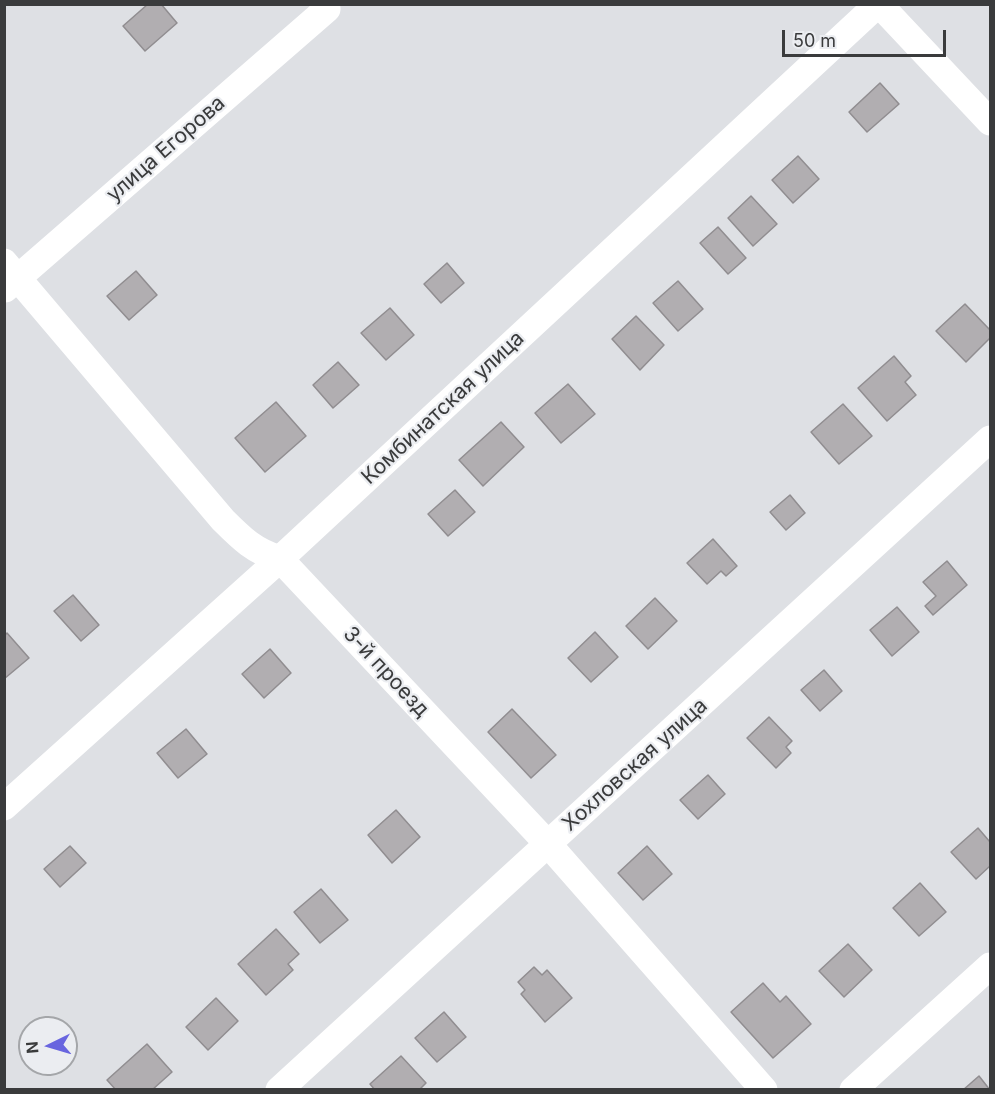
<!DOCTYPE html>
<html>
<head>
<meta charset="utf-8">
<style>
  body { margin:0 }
  #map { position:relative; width:995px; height:1094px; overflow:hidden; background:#dee0e4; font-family:Inter,sans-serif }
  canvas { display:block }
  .frame { position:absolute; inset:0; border:6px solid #3a3b3c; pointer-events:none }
  .north { position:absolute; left:18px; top:1016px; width:60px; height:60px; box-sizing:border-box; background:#ebedf1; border:2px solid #a4a6a9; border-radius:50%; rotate:265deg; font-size:16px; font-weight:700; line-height:24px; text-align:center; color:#3a3b3c }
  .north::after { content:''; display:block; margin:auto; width:21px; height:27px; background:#6865df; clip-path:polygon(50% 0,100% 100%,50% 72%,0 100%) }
  .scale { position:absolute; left:782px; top:30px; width:164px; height:27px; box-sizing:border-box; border:3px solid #3a3b3c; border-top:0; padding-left:8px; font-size:18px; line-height:21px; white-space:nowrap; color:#3a3b3c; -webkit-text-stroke:4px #ebedf1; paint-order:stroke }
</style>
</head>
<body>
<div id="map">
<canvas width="995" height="1094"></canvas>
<div class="frame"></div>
<div class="north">N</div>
<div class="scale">50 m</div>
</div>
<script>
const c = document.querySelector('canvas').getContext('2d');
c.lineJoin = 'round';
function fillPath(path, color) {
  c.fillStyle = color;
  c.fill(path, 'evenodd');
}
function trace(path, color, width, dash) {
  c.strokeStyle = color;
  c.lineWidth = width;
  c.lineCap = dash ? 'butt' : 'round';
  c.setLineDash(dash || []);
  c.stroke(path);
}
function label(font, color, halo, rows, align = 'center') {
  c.font = font + ' Inter,sans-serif';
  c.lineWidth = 4.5;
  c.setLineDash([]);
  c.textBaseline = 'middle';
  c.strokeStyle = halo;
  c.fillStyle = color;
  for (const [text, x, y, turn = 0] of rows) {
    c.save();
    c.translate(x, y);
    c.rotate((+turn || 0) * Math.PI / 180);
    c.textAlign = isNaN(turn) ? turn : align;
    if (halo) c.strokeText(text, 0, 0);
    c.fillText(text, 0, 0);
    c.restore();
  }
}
const building = new Path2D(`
  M 148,4 L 161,4 L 177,23 L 145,51 L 123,26 Z
  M 880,83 L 899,104 L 867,132 L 849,112 Z
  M 798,156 L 819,179 L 793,203 L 772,180 Z
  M 751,196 L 777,224 L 753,246 L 728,218 Z
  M 718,227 L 746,258 L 728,274 L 700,243 Z
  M 447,263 L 464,283 L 441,303 L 424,284 Z
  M 136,271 L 157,295 L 129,320 L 107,296 Z
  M 678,281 L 703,309 L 678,331 L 653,303 Z
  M 965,304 L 990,330 L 990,338 L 966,362 L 936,331 Z
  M 390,308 L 414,335 L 386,360 L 361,333 Z
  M 636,316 L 664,345 L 640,370 L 612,339 Z
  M 894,356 L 911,376 L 905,382 L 916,395 L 887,421 L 858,388 Z
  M 338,362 L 359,385 L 333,408 L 313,385 Z
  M 568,384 L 595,414 L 561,443 L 535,413 Z
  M 276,402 L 306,436 L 265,472 L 235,438 Z
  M 843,404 L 872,436 L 839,464 L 811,432 Z
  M 501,422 L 524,447 L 483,486 L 459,460 Z
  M 455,490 L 475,512 L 448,536 L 428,514 Z
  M 790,495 L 805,513 L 786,530 L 770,512 Z
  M 713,539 L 737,566 L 726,576 L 721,571 L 707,584 L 687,563 Z
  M 947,561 L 967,585 L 933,615 L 925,606 L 936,596 L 923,582 Z
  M 73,595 L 99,625 L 81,641 L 54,611 Z
  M 655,598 L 677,621 L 648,649 L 626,626 Z
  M 897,607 L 919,632 L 892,656 L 870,630 Z
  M 595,632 L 618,657 L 591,682 L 568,658 Z
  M 7,633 L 29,658 L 4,679 L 4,636 Z
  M 270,649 L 291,673 L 264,698 L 242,674 Z
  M 824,670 L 842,691 L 820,711 L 801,690 Z
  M 512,709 L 556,755 L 531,778 L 488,732 Z
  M 769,717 L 792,741 L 786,747 L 791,753 L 776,768 L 747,738 Z
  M 186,729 L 207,754 L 178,778 L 157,753 Z
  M 708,775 L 725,794 L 698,819 L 680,800 Z
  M 396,810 L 420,837 L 392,863 L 368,835 Z
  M 978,828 L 990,842 L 990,866 L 976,879 L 951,852 Z
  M 70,846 L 86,863 L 60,887 L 44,869 Z
  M 647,846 L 672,874 L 643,900 L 618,873 Z
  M 920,883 L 946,912 L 919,936 L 893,908 Z
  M 321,889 L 348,920 L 320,943 L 294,912 Z
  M 276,929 L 299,954 L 288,964 L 293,970 L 266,995 L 238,964 Z
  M 848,944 L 872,970 L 844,997 L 819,971 Z
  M 534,967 L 542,975 L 547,970 L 572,998 L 545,1022 L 521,994 L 525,990 L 518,982 Z
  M 763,983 L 780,1002 L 786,996 L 811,1024 L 773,1058 L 731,1012 Z
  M 216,998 L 238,1021 L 208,1050 L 186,1027 Z
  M 444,1012 L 466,1037 L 437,1062 L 415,1038 Z
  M 147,1044 L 172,1072 L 152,1090 L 116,1090 L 107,1080 Z
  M 401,1056 L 426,1083 L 419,1090 L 375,1090 L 370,1084 Z
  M 979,1076 L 990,1090 L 963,1090 Z`);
fillPath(building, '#b1aeb1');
trace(building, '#908d90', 1.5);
trace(new Path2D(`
  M 879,4 L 990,122
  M 4,262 L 223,520 C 242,539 254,551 280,559 L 548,844 L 764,1090
  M 5,289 L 327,9
  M 4,807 L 280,559 L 878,4
  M 279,1090 L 990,439
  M 853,1090 L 990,966`), '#fff', 27);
label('21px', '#3a3b3c', '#ebedf1', [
  ["улица Егорова",166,149,-41],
  ["Комбинатская улица",443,408,-43],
  ["3-й проезд",386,672,47],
  ["Хохловская улица",635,765,-42]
]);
</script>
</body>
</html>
